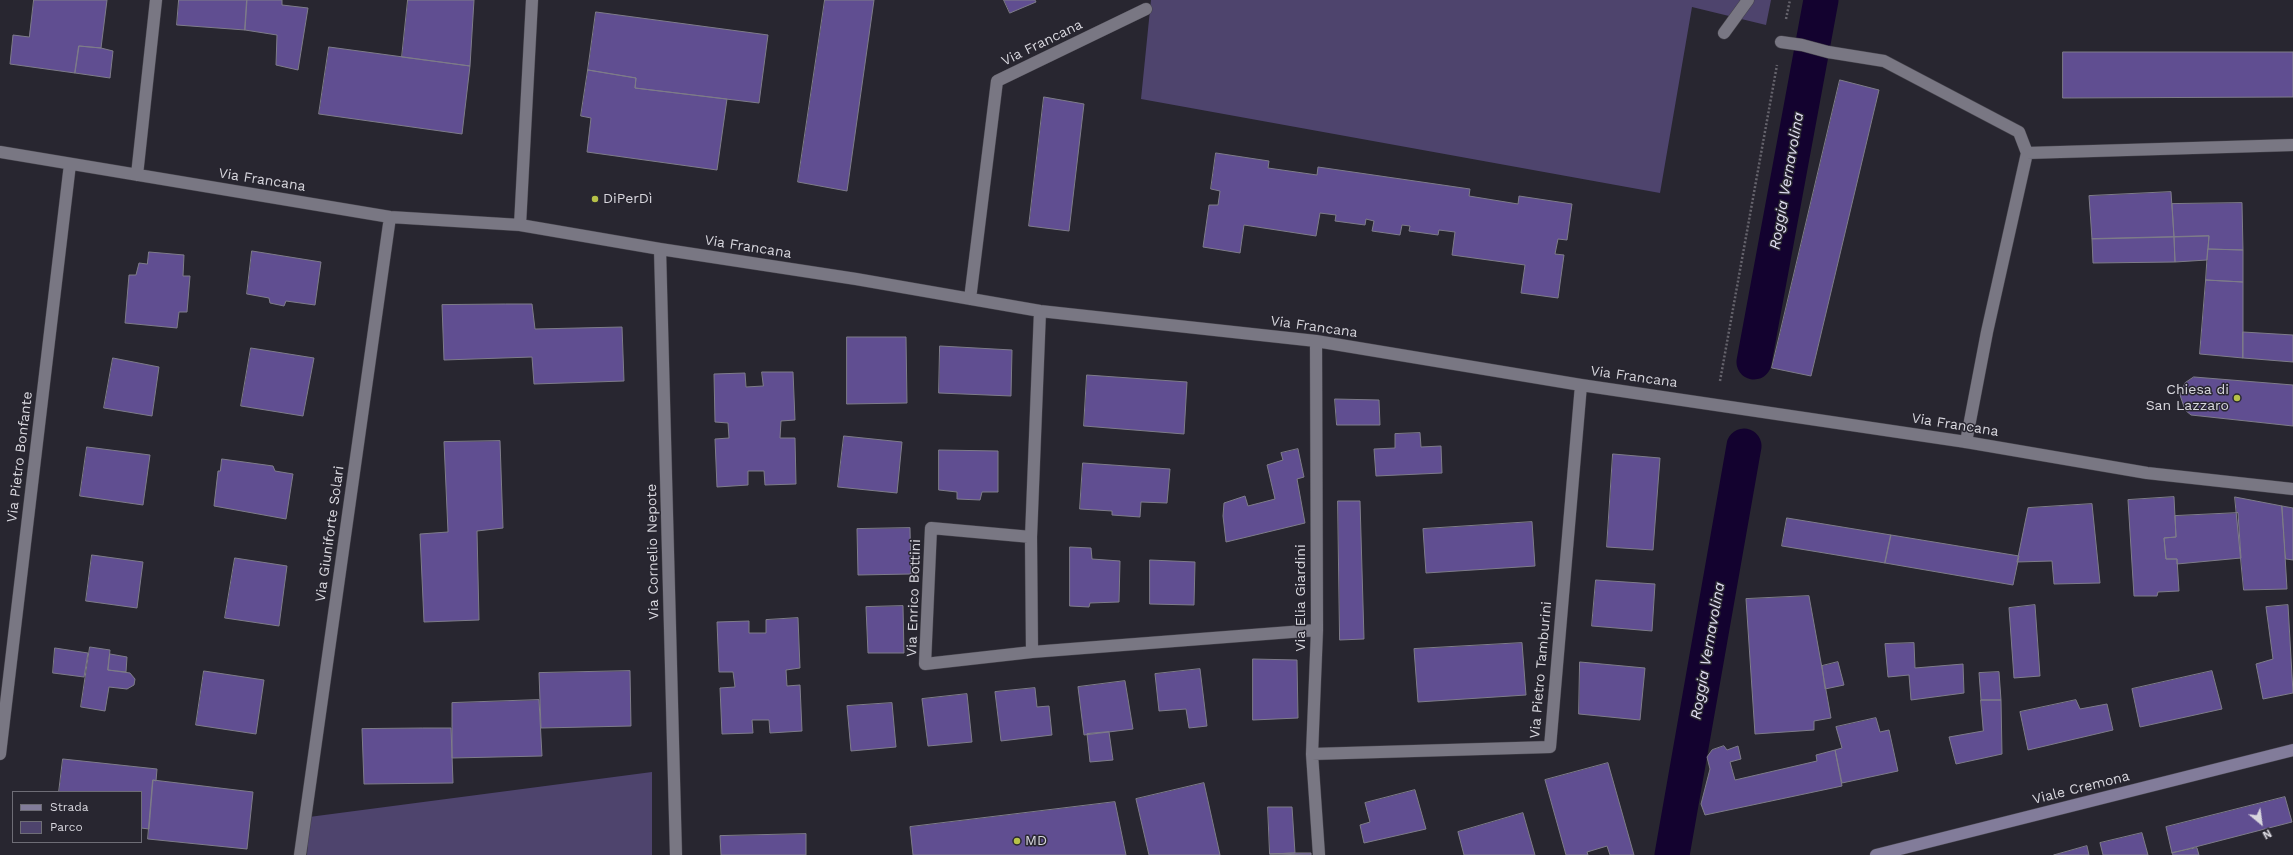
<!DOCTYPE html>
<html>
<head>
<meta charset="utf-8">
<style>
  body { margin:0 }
  #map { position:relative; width:2293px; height:855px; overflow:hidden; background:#282630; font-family:"Work Sans",sans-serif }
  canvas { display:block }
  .legend { position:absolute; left:12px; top:791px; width:130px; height:52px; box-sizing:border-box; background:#282630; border:1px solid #6e6d76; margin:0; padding:5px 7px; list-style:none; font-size:12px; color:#d8d7de }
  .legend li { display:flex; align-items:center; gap:8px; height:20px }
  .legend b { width:20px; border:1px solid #6e6d76 }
  .north { position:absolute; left:2241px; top:803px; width:40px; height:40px; -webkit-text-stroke:3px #282630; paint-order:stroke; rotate:151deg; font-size:11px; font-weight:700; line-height:16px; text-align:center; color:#d8d7de }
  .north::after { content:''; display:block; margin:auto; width:14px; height:18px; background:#d8d7de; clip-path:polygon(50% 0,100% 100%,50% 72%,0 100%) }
</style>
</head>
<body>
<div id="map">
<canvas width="2293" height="855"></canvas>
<ul class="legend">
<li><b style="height:5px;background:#827c9a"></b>Strada</li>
<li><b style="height:11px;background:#4e446d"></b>Parco</li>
</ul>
<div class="north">N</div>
</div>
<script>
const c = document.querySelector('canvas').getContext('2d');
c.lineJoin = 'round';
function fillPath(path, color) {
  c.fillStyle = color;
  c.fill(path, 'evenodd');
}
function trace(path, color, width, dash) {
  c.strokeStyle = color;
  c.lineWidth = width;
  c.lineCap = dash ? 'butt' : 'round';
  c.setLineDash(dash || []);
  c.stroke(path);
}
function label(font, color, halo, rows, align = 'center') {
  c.font = font + ' "Work Sans",sans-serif';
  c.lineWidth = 3;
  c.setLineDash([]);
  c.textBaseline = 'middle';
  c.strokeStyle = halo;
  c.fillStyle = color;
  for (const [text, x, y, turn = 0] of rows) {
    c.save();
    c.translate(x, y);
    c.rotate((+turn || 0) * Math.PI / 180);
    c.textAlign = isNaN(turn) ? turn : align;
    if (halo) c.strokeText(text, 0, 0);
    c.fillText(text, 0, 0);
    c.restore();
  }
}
fillPath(new Path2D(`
  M 1151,0 L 1771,0 L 1766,25 L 1692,7 L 1660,193 L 1141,99 Z
  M 652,772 L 652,855 L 307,855 L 309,817 Z`), '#4e446d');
trace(new Path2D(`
  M 1754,362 L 1821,0
  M 1672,855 L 1744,446`), '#13022f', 35);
const building = new Path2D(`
  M 34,0 L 107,0 L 101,48 L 79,46 L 75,73 L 10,64 L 13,35 L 29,37 Z
  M 179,0 L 247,0 L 245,30 L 177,25 Z
  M 247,0 L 282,0 L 282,5 L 308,8 L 298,70 L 276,65 L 277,35 L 245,30 Z
  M 408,0 L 474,0 L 470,66 L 402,57 Z
  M 825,0 L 874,0 L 847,191 L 798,182 Z
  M 1004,0 L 1035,0 L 1036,2 L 1010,13 Z
  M 596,12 L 768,35 L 759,103 L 635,88 L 636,78 L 588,70 Z
  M 79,46 L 101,48 L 113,51 L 110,78 L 75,73 Z
  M 329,47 L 470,66 L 462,134 L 319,114 Z
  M 2063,52 L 2293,52 L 2293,97 L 2063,98 Z
  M 588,70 L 636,78 L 635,88 L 727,99 L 717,170 L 587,152 L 591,118 L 581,116 Z
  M 1840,80 L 1879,90 L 1811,376 L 1772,368 Z
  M 1044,97 L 1084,104 L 1069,231 L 1029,226 Z
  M 1216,153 L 1269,161 L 1268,168 L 1317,175 L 1318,167 L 1470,189 L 1469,196 L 1518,204 L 1519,196 L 1572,204 L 1567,240 L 1558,239 L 1555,254 L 1564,255 L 1558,298 L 1521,293 L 1525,265 L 1452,255 L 1455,232 L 1439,230 L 1438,235 L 1409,231 L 1410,226 L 1402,225 L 1400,235 L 1372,231 L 1374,221 L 1366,219 L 1365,225 L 1335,221 L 1336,215 L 1320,213 L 1316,236 L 1244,225 L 1240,253 L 1203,247 L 1209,205 L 1218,205 L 1220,191 L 1211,189 Z
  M 2171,192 L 2174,237 L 2092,239 L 2089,196 Z
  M 2242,203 L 2243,250 L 2208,249 L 2209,236 L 2174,237 L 2172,204 Z
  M 2209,236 L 2207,260 L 2175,262 L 2174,237 Z
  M 2174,237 L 2175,262 L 2093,263 L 2092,239 Z
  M 2208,249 L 2243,250 L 2243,282 L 2206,280 Z
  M 252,251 L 321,262 L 315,305 L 286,301 L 284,306 L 270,303 L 269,298 L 247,294 Z
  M 149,252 L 184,255 L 183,276 L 190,276 L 187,312 L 179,312 L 177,328 L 125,323 L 129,275 L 136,275 L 139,263 L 147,264 Z
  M 2206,280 L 2243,282 L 2243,358 L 2200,354 Z
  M 506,304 L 532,304 L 535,329 L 622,327 L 624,381 L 534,384 L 532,357 L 444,360 L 442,305 Z
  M 2243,332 L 2293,335 L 2293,362 L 2243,358 Z
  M 847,337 L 906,337 L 907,403 L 847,404 Z
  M 940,346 L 1012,350 L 1011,396 L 939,393 Z
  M 251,348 L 314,358 L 303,416 L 241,406 Z
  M 113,358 L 159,367 L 152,416 L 104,408 Z
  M 762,372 L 793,372 L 795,420 L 781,421 L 780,438 L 795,438 L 796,484 L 765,485 L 764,471 L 748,471 L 748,485 L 717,487 L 715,439 L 729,438 L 728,423 L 715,422 L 714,374 L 745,373 L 746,387 L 763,386 Z
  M 1087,375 L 1187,382 L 1184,434 L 1084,426 Z
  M 2194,377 L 2293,385 L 2293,426 L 2191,415 L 2185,410 L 2180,395 L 2185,383 Z
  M 1335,399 L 1379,400 L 1380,425 L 1337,425 Z
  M 1420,433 L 1421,447 L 1441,446 L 1442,473 L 1376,476 L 1374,449 L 1395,448 L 1395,434 Z
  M 844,436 L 902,442 L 897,493 L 838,487 Z
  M 500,441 L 503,528 L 477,531 L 479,620 L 424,622 L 420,534 L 448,532 L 444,442 Z
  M 87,447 L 150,455 L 143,505 L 80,496 Z
  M 1298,449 L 1304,477 L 1297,479 L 1305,523 L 1226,542 L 1223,516 L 1224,503 L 1245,496 L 1248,506 L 1275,499 L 1267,465 L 1283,460 L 1281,453 Z
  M 939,450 L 998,451 L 998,492 L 982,492 L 980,500 L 957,499 L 957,492 L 939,490 Z
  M 1613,454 L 1660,458 L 1653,550 L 1607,547 Z
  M 222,459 L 273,466 L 275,471 L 293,474 L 286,519 L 214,506 L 218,471 L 220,471 Z
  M 1083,463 L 1170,469 L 1167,503 L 1141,502 L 1140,517 L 1112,515 L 1112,511 L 1080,509 Z
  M 2174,497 L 2176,537 L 2164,538 L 2166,559 L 2177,559 L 2179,591 L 2158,592 L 2157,596 L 2134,596 L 2128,500 Z
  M 2235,497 L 2282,506 L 2287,589 L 2244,590 Z
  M 1338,501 L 1360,501 L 1364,639 L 1340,640 Z
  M 2092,504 L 2100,583 L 2054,584 L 2052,561 L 2017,562 L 2028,508 Z
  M 2282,506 L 2293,508 L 2293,560 L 2286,559 Z
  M 2238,513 L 2241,558 L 2177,564 L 2177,559 L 2166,559 L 2164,538 L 2176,537 L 2175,516 Z
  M 1787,518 L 1891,535 L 1885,563 L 1782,546 Z
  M 1532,522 L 1535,566 L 1426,573 L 1423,529 Z
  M 910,528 L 911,574 L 858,575 L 857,529 Z
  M 1891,535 L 2019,556 L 2013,585 L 1885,563 Z
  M 1070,547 L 1091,548 L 1092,559 L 1120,561 L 1119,602 L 1090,603 L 1089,607 L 1070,606 Z
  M 92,555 L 143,562 L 137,608 L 86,601 Z
  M 235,558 L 287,566 L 279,626 L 225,618 Z
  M 1150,560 L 1195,562 L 1194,605 L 1150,604 Z
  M 1596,580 L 1655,584 L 1652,631 L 1592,626 Z
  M 1809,596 L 1831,718 L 1814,721 L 1814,730 L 1755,734 L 1746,599 Z
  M 2035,605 L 2040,676 L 2014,678 L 2009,608 Z
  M 2288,605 L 2293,693 L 2263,699 L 2256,664 L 2273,659 L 2266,607 Z
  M 903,606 L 904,653 L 868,653 L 866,607 Z
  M 798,618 L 800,668 L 786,670 L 787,686 L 800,685 L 802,731 L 770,733 L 769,720 L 752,720 L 753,733 L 722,734 L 720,688 L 735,687 L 733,672 L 719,672 L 717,622 L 749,621 L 749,633 L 766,633 L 766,620 Z
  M 1522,643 L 1526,695 L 1418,702 L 1414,649 Z
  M 1914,643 L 1915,668 L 1963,664 L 1964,693 L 1911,700 L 1909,675 L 1888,677 L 1885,644 Z
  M 90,647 L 110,650 L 108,670 L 130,673 L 135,679 L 134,685 L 127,689 L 109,687 L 105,711 L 81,707 Z
  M 55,648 L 88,653 L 84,677 L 53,673 Z
  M 110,654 L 127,657 L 126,672 L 108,670 Z
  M 1253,659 L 1297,660 L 1298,718 L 1253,720 Z
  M 1580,662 L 1645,668 L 1640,720 L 1579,714 Z
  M 1838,662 L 1844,685 L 1825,689 L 1822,666 Z
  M 1200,669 L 1207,726 L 1189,728 L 1186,709 L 1159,711 L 1155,674 Z
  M 204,671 L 264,680 L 256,734 L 196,725 Z
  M 630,671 L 631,726 L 541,728 L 539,673 Z
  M 2212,671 L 2222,709 L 2140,727 L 2132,689 Z
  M 1999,672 L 2001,700 L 1981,700 L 1979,673 Z
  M 1125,681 L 1133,729 L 1084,735 L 1078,687 Z
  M 1035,688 L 1037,707 L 1049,706 L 1052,735 L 1001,741 L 995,692 Z
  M 967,694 L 972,742 L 928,746 L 922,699 Z
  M 539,700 L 542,756 L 452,758 L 452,703 Z
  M 1981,700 L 2001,700 L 2002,754 L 1956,764 L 1949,737 L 1983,731 Z
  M 2076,700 L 2080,709 L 2107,704 L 2113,730 L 2028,750 L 2020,712 Z
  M 892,703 L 896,747 L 851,751 L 847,706 Z
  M 1876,718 L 1880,732 L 1889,730 L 1898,771 L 1842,783 L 1835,750 L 1842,748 L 1836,727 Z
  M 423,728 L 451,728 L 453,783 L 364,784 L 362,729 Z
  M 1109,732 L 1113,760 L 1090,762 L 1087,734 Z
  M 1724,746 L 1727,750 L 1738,746 L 1741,759 L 1730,762 L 1735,780 L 1817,761 L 1816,755 L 1835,750 L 1842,786 L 1705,815 L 1701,804 L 1710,769 L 1707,757 L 1712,750 Z
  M 63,759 L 157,769 L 156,781 L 153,780 L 149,829 L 141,828 L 141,792 L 59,792 Z
  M 1608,763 L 1634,855 L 1610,855 L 1607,846 L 1587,852 L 1588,855 L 1566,855 L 1545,780 Z
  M 153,780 L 253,792 L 247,849 L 148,839 Z
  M 1204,783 L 1220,855 L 1149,855 L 1136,799 Z
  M 1415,790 L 1426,829 L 1364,843 L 1360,825 L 1370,822 L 1365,803 Z
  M 2285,797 L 2292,822 L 2172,853 L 2166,827 Z
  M 1115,802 L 1126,855 L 913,855 L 910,827 Z
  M 1268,807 L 1292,807 L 1295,853 L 1270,854 Z
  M 1523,813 L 1535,855 L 1464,855 L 1458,832 Z
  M 2142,833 L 2148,855 L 2103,855 L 2100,843 Z
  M 806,834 L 806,855 L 721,855 L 720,836 Z
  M 2087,846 L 2089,855 L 2054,855 Z
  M 2197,848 L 2199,855 L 2173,855 L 2172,853 Z
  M 1295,853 L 1311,853 L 1311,855 L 1270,854 Z`);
fillPath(building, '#604e91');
trace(building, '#7e7c89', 1);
const lane = new Path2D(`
  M 1724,33 L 1748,0
  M 1781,42 L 1802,45 L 1828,52 L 1884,61 L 2019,132 L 2027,153 L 1987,332 L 1966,442
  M 2027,153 L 2293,145`);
const street = new Path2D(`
  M 0,152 L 390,217 L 520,225 L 660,249 L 856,279 L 1040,311 L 1316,341 L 1581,385 L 1966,442 L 2147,473 L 2293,489
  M 137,175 L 156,0
  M 520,225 L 532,0
  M 660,249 L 676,855
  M 970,299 L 997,81 L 1146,9
  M 1040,311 L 1031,537 L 1032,652 L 1317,630
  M 1316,341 L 1317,630 L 1312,754 L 1319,855
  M 1031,537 L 931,528 L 925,664 L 1032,652
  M 0,754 L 70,164
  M 1312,754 L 1550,747 L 1581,385
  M 300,855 L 390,217`);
const secondary = new Path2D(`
  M 1876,855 L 2293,750`);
trace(lane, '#45434b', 13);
trace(street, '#45434b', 13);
trace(secondary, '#45434b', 13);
trace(new Path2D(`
  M 1786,19 L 1790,0
  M 1720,381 L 1777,65`), '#66646d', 2.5, [2, 2]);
trace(lane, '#797783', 12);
trace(street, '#797783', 12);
trace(secondary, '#827c9a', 12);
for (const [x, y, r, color] of [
  [595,199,4,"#b6c148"],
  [2237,398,4,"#b6c148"],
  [1017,841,4,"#b6c148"]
]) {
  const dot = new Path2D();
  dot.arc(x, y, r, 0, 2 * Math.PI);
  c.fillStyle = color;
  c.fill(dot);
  trace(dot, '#282630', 1.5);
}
label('14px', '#d8d7de', '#282630', [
  ["Via Francana",1042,43,-26],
  ["Via Francana",262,180,9],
  ["Via Francana",748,247,9],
  ["Via Francana",1314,327,8],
  ["Via Francana",1634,377,8],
  ["Via Francana",1955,425,9],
  ["Via Pietro Bonfante",20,457,-83],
  ["Via Giuniforte Solari",330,534,-82],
  ["Via Cornelio Nepote",653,552,-91],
  ["Via Enrico Bottini",914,598,-88],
  ["Via Elia Giardini",1301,598,-90],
  ["Via Pietro Tamburini",1541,670,-85],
  ["Viale Cremona",2081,788,-14]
]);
label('14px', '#d8d7de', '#282630', [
  ["DiPerDì",603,199],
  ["Chiesa di",2229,390,"right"],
  ["San Lazzaro",2229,406,"right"],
  ["MD",1025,841]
], 'left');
label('italic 15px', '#e1def2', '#282630', [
  ["Roggia Vernavolina",1787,181,-80],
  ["Roggia Vernavolina",1708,651,-80]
]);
</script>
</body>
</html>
